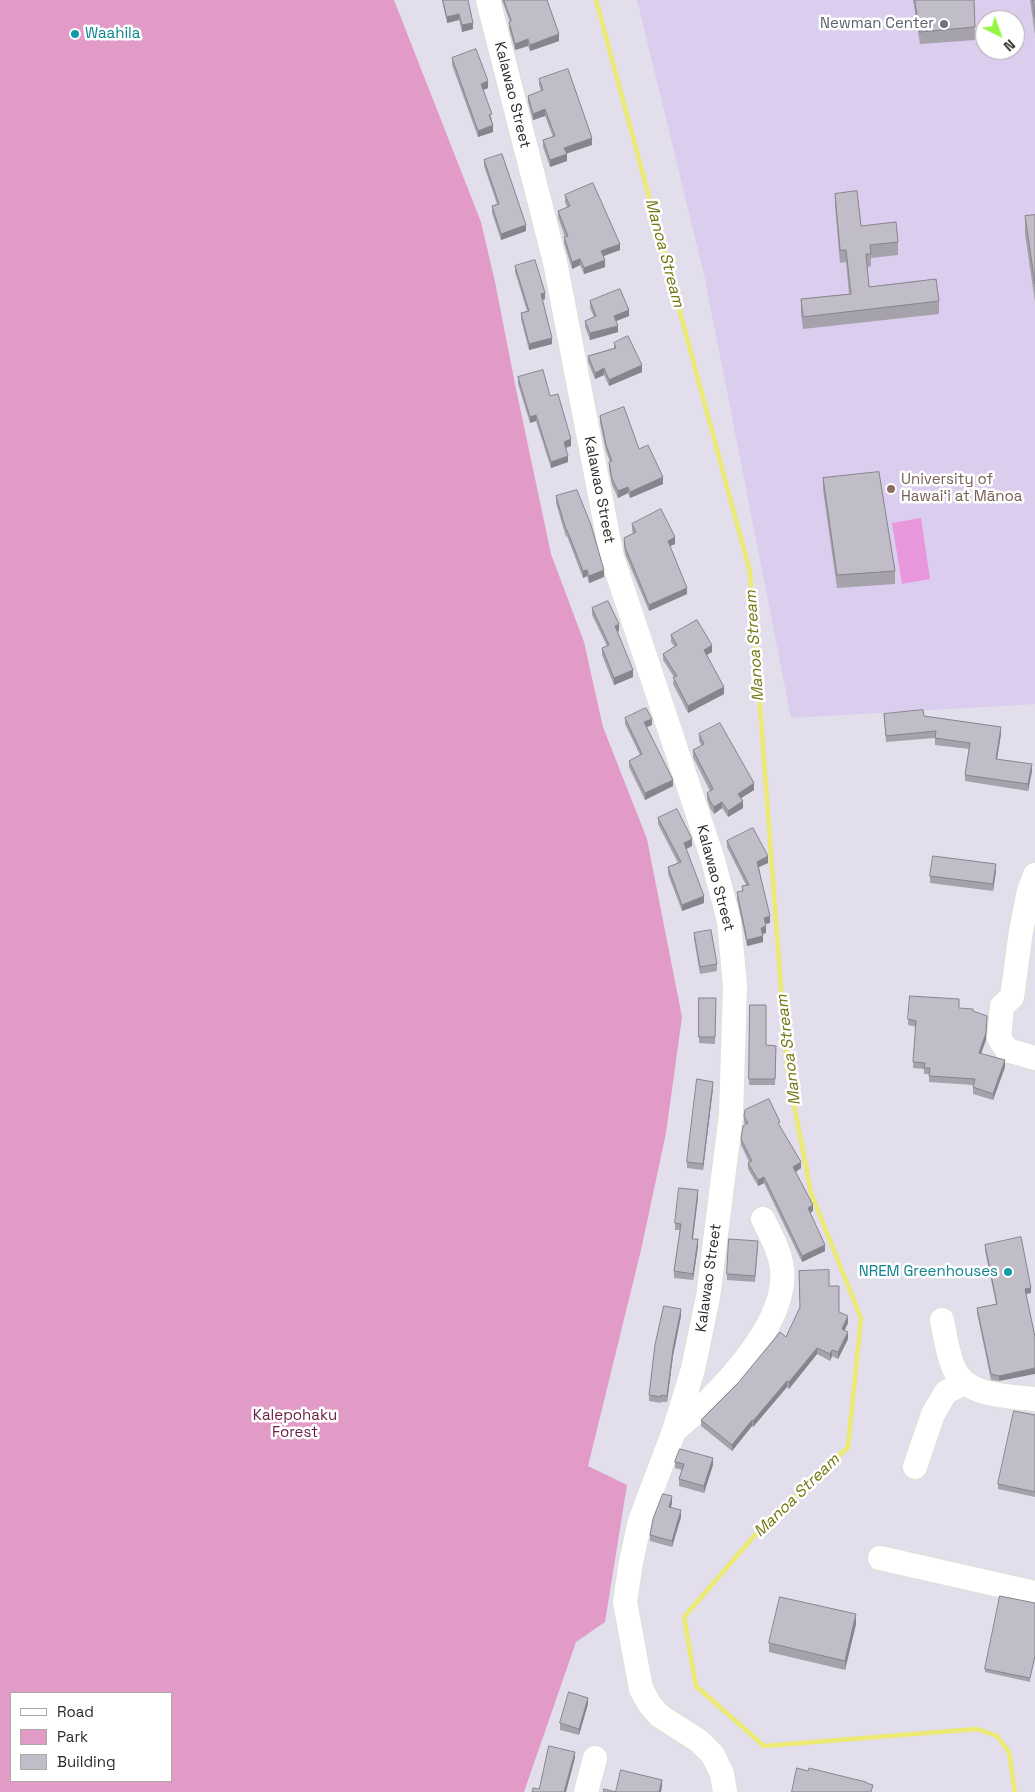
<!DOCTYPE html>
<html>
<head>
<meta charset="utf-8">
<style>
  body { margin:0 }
  #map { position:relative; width:1035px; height:1792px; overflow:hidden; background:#e2deec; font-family:"Space Grotesk",sans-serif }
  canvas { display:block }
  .legend { position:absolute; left:10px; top:1692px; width:162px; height:90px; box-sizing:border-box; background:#fff; border:1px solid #aaa; margin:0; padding:6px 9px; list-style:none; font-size:15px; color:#2b2b2b }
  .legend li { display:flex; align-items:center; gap:10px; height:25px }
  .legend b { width:25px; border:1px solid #aaa }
  .north { position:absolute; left:975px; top:10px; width:50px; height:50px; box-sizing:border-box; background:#fff; border:1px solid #aaa; border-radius:50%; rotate:138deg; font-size:14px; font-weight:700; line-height:20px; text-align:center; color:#2b2b2b }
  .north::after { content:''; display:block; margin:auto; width:18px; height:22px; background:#96f542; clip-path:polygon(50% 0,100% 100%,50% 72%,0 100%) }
</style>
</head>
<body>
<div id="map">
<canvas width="1035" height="1792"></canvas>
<ul class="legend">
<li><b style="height:6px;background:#fff"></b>Road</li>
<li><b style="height:14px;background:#e29bc7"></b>Park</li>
<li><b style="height:14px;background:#c0bcc8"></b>Building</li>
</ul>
<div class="north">N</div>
</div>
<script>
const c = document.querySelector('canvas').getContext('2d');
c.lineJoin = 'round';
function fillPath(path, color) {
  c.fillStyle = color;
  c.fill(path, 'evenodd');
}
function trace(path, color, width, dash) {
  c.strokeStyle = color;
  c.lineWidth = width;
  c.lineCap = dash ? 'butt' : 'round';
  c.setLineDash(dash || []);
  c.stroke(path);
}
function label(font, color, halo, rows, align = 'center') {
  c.font = font + ' "Space Grotesk",sans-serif';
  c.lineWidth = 5;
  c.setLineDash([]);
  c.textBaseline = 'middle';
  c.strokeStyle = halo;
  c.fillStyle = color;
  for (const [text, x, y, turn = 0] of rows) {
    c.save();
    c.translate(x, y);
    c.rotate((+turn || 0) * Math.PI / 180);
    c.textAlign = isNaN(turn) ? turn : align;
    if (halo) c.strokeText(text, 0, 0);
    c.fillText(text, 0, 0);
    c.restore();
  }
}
fillPath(new Path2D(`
  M 637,0 L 1035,0 L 1035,704 L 791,718 L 704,274 ZM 985,20 L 1015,20 L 1015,50 L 985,50 Z`), '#dacdee');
fillPath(new Path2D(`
  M 0,0 L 394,0 L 481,222 L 495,282 L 515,384 L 551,554 L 584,642 L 603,727 L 647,839 L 682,1017 L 666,1133 L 641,1250 L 588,1466 L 627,1485 L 605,1622 L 576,1642 L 524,1792 L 0,1792 ZM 11,1693 L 171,1693 L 171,1781 L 11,1781 Z`), '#e29bc7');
fillPath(new Path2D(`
  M 921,518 L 930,579 L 902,584 L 892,523 Z`), '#e997dd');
trace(new Path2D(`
  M 596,0 L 750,572 L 787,1068 L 811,1193 L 861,1318 L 848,1447 L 754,1536 L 684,1617 L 696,1686 L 764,1746 L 977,1729 L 997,1736 L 1009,1752 L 1015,1792`), '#ecea73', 4.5);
const minor = new Path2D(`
  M 488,0 L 555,262 L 612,557 L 713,860 L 729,921 L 735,986 L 731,1115 L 708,1297 L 693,1369 L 674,1431 L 640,1521 L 631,1562 L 625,1602 L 641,1689 L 650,1705 L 660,1716 L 699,1741 L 713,1755 L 722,1774 L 725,1792
  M 1035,875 L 1029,891 L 1021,931 L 1012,997 L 1002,1006 L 999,1038 L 1007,1050 L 1035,1058
  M 942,1320 C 945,1335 947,1351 953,1366 C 964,1397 1007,1396 1035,1399
  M 674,1431 C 715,1398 788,1326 782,1269 C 780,1251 771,1236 763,1219
  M 915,1467 L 933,1414 L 946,1392 L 965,1383
  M 880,1558 L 1035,1593
  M 586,1792 L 595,1758`);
trace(minor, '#dbe3d3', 26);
trace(minor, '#fff', 24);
fillPath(new Path2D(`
  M 442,0 L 468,0 L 473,29 L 462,32 L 459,20 L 447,23 Z
  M 502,0 L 547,0 L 559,41 L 530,51 L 528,46 L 515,50 L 509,28 L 510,22 Z
  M 913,0 L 974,0 L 975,40 L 920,44 Z
  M 1030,0 L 1035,0 L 1035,35 Z
  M 452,58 L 488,88 L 483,90 L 492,120 L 493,132 L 478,137 L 452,65 Z
  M 539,79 L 592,145 L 566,154 L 567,161 L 550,167 L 543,147 L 543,140 L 553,137 L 545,116 L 533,120 L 528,102 L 528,96 L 541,91 L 539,85 Z
  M 484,160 L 526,231 L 501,240 L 492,213 L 492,206 L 497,204 L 484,166 Z
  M 835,194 L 861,226 L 898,242 L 898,255 L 871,258 L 871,266 L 867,267 L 869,287 L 939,301 L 939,314 L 803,329 L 801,312 L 801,299 L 849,294 L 846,262 L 840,263 L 835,206 Z
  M 565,195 L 620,250 L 603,256 L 605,267 L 584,274 L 580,265 L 572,269 L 564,243 L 564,237 L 565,237 L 558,217 L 558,211 L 567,207 L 565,202 Z
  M 1035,215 L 1035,302 L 1025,234 L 1025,216 Z
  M 515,266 L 545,299 L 542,300 L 552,344 L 529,350 L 521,319 L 521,313 L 527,311 L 515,272 Z
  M 590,301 L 629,316 L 616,321 L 618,332 L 590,340 L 585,327 L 585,321 L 594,317 L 590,308 Z
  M 614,343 L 642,372 L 609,386 L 604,375 L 595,379 L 588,362 L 588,356 L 614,348 Z
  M 518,377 L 550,396 L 571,446 L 566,448 L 568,462 L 551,468 L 536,421 L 530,423 L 518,384 Z
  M 600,416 L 639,449 L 663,484 L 630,498 L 628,493 L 618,498 L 612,485 L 609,469 L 609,462 L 610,462 L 606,451 L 600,423 Z
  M 823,478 L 895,571 L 895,584 L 837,588 L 823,490 Z
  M 556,496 L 604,577 L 589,583 L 587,576 L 583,578 L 567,536 L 566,537 L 556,503 Z
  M 632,524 L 675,544 L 670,546 L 687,594 L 649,611 L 625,554 L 624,545 L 624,538 L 633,533 L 632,530 Z
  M 592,608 L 619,631 L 617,632 L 633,677 L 614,685 L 602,655 L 602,648 L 607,646 L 592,615 Z
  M 671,635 L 712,652 L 707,655 L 724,694 L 688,713 L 673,684 L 674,677 L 663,660 L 663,654 L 675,647 L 671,642 Z
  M 884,714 L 924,716 L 1001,734 L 997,759 L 1032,771 L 1028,791 L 965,781 L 965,775 L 969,749 L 935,745 L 935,738 L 886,742 Z
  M 625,718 L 652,725 L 647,727 L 673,786 L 645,800 L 629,767 L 629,761 L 640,755 L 625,724 Z
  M 699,734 L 754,790 L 741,798 L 743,808 L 728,817 L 722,808 L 714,814 L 710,808 L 707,799 L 707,793 L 710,791 L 693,757 L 693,750 L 702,746 L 699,741 Z
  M 658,818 L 692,846 L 686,849 L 704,903 L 682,911 L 668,874 L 668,867 L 678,863 L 658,824 Z
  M 727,841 L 768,863 L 759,867 L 770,923 L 765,924 L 766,933 L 763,934 L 763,942 L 747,946 L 737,898 L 737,892 L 742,891 L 742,886 L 746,885 L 727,847 Z
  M 996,871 L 993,891 L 930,883 L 930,876 Z
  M 694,933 L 717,964 L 717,971 L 700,974 L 694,939 Z
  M 699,998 L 716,998 L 715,1044 L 699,1043 Z
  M 750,1005 L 766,1045 L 776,1046 L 775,1085 L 749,1085 Z
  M 959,1008 L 973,1011 L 986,1040 L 981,1053 L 1005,1067 L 993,1100 L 973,1094 L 973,1085 L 929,1082 L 929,1074 L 924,1074 L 924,1069 L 913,1068 L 916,1027 L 908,1025 L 908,1019 Z
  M 713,1088 L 703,1170 L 687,1168 L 687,1162 Z
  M 744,1116 L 780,1126 L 801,1168 L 796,1172 L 813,1211 L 810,1213 L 825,1251 L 802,1262 L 764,1183 L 758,1186 L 748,1169 L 748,1163 L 749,1162 L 741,1145 L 741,1139 L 745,1125 L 744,1122 Z
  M 698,1197 L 693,1239 L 698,1246 L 693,1280 L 674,1278 L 674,1271 L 680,1230 L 675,1230 L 675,1223 Z
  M 985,1245 L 1031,1293 L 1026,1294 L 999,1381 L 991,1380 L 977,1313 L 977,1308 L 996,1304 L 985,1251 Z
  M 758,1247 L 755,1282 L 727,1280 L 727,1274 Z
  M 829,1286 L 839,1312 L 848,1323 L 844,1330 L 848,1339 L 838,1359 L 832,1356 L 830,1361 L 817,1354 L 789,1389 L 787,1387 L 753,1427 L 752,1426 L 732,1451 L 701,1426 L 701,1420 L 786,1337 Z
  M 681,1316 L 673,1356 L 667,1402 L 661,1402 L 661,1403 L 649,1401 L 649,1395 Z
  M 1035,1415 L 1035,1497 L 998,1489 L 998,1484 Z
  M 675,1462 L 713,1465 L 704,1493 L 679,1486 L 679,1479 L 682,1470 L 675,1468 Z
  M 672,1503 L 671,1507 L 681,1517 L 672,1547 L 650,1541 L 650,1535 Z
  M 1035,1603 L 1030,1682 L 985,1672 L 985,1669 Z
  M 856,1624 L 845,1670 L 769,1652 L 769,1643 Z
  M 588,1704 L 579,1735 L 560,1730 L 560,1723 Z`), '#a5a2ac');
fillPath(new Path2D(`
  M 459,14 L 459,20 L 447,23 L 447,17 Z
  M 473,23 L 473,29 L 462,32 L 462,25 Z
  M 559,34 L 559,41 L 530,51 L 530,45 Z
  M 528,39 L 528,46 L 515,50 L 515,44 Z
  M 488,81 L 488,88 L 481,91 L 481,84 Z
  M 545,109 L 545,116 L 533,120 L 533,114 Z
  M 493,125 L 493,132 L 478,137 L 478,131 Z
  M 592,138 L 592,145 L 564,154 L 564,148 Z
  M 567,154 L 567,161 L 550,167 L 550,160 Z
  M 526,225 L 526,231 L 501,240 L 501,234 Z
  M 620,244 L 620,250 L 601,257 L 601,251 Z
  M 580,259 L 580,265 L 572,269 L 572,262 Z
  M 605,260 L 605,267 L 584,274 L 584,268 Z
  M 545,293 L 545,299 L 541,301 L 541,294 Z
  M 629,310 L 629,316 L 614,322 L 614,316 Z
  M 618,326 L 618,332 L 590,340 L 590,333 Z
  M 552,338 L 552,344 L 529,350 L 529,344 Z
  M 642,365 L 642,372 L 609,386 L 609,380 Z
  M 604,368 L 604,375 L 595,379 L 595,373 Z
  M 536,415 L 536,421 L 530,423 L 530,417 Z
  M 571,439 L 571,446 L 564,448 L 564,442 Z
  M 568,456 L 568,462 L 551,468 L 551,462 Z
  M 663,477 L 663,484 L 630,498 L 630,492 Z
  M 628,487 L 628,493 L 618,498 L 618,491 Z
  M 675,537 L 675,544 L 668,547 L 668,541 Z
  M 587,570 L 587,576 L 583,578 L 583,571 Z
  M 604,570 L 604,577 L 589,583 L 589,576 Z
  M 687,588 L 687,594 L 649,611 L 649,605 Z
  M 619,624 L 619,631 L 615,633 L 615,626 Z
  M 712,645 L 712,652 L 704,656 L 704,650 Z
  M 633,670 L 633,677 L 614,685 L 614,678 Z
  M 724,687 L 724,694 L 688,713 L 688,706 Z
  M 652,719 L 652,725 L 644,728 L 644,722 Z
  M 1001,727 L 1001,734 L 996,766 L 996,759 Z
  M 1032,764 L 1032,771 L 1028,791 L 1028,784 Z
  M 673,780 L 673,786 L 645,800 L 645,793 Z
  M 754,783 L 754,790 L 738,800 L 738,794 Z
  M 743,801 L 743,808 L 728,817 L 728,811 Z
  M 722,802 L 722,808 L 714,814 L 714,807 Z
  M 692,839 L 692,846 L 684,850 L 684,843 Z
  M 768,856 L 768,863 L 757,868 L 757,862 Z
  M 996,864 L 996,871 L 993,891 L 993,884 Z
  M 704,896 L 704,903 L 682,911 L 682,905 Z
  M 770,916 L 770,923 L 764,924 L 764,918 Z
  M 766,926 L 766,933 L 761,934 L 761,928 Z
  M 763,936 L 763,942 L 747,946 L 747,940 Z
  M 987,1016 L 986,1040 L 979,1059 L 979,1053 Z
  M 1005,1060 L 1005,1067 L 993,1100 L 993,1094 Z
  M 713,1082 L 713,1088 L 703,1170 L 703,1164 Z
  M 801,1162 L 801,1168 L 793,1173 L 793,1167 Z
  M 764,1177 L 764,1183 L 758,1186 L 758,1180 Z
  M 698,1190 L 698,1197 L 692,1245 L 692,1239 Z
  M 813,1205 L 813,1211 L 808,1214 L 808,1208 Z
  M 698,1239 L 698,1246 L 693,1280 L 693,1274 Z
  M 825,1245 L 825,1251 L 802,1262 L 802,1256 Z
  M 1031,1288 L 1031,1293 L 1025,1294 L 1025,1289 Z
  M 681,1309 L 681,1316 L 673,1356 L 667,1402 L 667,1396 L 673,1349 Z
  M 848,1316 L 848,1323 L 842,1336 L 842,1329 Z
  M 848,1332 L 848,1339 L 838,1359 L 838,1352 Z
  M 817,1348 L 817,1354 L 789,1389 L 789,1382 Z
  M 832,1350 L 832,1356 L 830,1361 L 830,1354 Z
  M 1035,1368 L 1035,1374 L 999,1381 L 999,1376 Z
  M 787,1381 L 787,1387 L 753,1427 L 753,1421 Z
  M 752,1420 L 752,1426 L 732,1451 L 732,1445 Z
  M 713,1458 L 713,1465 L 704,1493 L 704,1486 Z
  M 672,1496 L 672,1503 L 669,1513 L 669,1507 Z
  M 681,1510 L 681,1517 L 672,1547 L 672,1541 Z
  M 856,1614 L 856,1624 L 845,1670 L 845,1661 Z
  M 588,1698 L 588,1704 L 579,1735 L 579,1729 Z
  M 575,1752 L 575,1758 L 566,1792 L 564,1792 Z
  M 662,1780 L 662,1786 L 661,1792 L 659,1792 Z`), '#86848c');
const building = new Path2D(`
  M 443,0 L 468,0 L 473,23 L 462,25 L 459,14 L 447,17 Z
  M 504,0 L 547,0 L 559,34 L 530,45 L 528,39 L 515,44 L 509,22 L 511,21 Z
  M 915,0 L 974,0 L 975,27 L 920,32 Z
  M 1033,0 L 1035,0 L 1035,17 Z
  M 476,49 L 488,81 L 481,84 L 492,114 L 489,115 L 493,125 L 478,131 L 452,58 Z
  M 568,69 L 592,138 L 564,148 L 567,154 L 550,160 L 543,140 L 555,136 L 545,109 L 533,114 L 528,96 L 543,90 L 539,79 Z
  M 502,154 L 526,225 L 501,234 L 492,206 L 499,204 L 484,160 Z
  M 593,183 L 620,244 L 601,251 L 605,260 L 584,268 L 580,259 L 572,262 L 564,237 L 568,236 L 558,211 L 570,206 L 565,195 Z
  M 857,191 L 861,226 L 896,222 L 898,242 L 870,245 L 871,254 L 866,254 L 869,287 L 936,279 L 939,301 L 803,317 L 801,299 L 851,294 L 846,250 L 840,250 L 835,194 Z
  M 1035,215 L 1035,284 L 1025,216 Z
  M 535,260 L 545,293 L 541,294 L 552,338 L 529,344 L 521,313 L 529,311 L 515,266 Z
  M 620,289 L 629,310 L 614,316 L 618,326 L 590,333 L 585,321 L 596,316 L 590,301 Z
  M 628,336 L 642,365 L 609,380 L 604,368 L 595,373 L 588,356 L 616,348 L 614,343 Z
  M 543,370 L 550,396 L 558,394 L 571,439 L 564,442 L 568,456 L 551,462 L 536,415 L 530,417 L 518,377 Z
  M 624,407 L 639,449 L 648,445 L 663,477 L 630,492 L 628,487 L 618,491 L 612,479 L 609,462 L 612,461 L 606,445 L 600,416 Z
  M 879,472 L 895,571 L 837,575 L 823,478 Z
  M 577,490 L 591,525 L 604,570 L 589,576 L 587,570 L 583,571 L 567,530 L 566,530 L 556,496 Z
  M 661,509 L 675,537 L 668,541 L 687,588 L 649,605 L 625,547 L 624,538 L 636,532 L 632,524 Z
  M 608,601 L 619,624 L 615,626 L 633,670 L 614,678 L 602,648 L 609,645 L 592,608 Z
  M 697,620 L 712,645 L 704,650 L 724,687 L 688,706 L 673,677 L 677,676 L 663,654 L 677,645 L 671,635 Z
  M 646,708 L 652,719 L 644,722 L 673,780 L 645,793 L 629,761 L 642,754 L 625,718 Z
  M 923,710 L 924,716 L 1001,727 L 996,759 L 1032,764 L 1028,784 L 965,775 L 970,743 L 935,738 L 936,731 L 886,736 L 884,714 Z
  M 720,723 L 754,783 L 738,794 L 743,801 L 728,811 L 722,802 L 714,807 L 710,801 L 707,793 L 713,789 L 693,750 L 704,744 L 699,734 Z
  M 677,809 L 692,839 L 684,843 L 704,896 L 682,905 L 668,867 L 681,862 L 658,818 Z
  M 753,828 L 768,856 L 757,862 L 770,916 L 764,918 L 766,926 L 761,928 L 763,936 L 747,940 L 737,892 L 743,891 L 742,886 L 749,885 L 727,841 Z
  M 933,856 L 996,864 L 993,884 L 930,876 Z
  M 711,930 L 717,964 L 700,967 L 694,933 Z
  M 910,996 L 959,999 L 959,1008 L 973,1009 L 973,1011 L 987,1016 L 986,1033 L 979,1053 L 1005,1060 L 993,1094 L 973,1087 L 975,1079 L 929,1076 L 930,1068 L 924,1068 L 925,1063 L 913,1062 L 916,1021 L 908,1019 Z
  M 699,998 L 716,998 L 715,1037 L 699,1037 Z
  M 750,1005 L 766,1005 L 766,1045 L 776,1046 L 775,1079 L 749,1079 Z
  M 697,1079 L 713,1082 L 703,1164 L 687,1162 Z
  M 769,1099 L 780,1122 L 778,1123 L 801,1162 L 793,1167 L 813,1205 L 808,1208 L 825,1245 L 802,1256 L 764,1177 L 758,1180 L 748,1163 L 752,1161 L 741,1139 L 743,1126 L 748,1123 L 744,1116 L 745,1110 Z
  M 679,1188 L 698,1190 L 692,1239 L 698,1239 L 693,1274 L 674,1271 L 681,1224 L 675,1223 Z
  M 1021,1237 L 1031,1288 L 1025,1289 L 1035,1337 L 1035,1368 L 999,1376 L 991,1374 L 977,1308 L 997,1304 L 985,1245 Z
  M 729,1239 L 758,1241 L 755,1276 L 727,1274 Z
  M 829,1270 L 829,1286 L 839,1286 L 839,1312 L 848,1316 L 842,1329 L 848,1332 L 838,1352 L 832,1350 L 830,1354 L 817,1348 L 789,1382 L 787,1381 L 753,1421 L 752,1420 L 732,1445 L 701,1420 L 738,1383 L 780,1332 L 786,1337 L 800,1307 L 799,1271 Z
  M 664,1306 L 681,1309 L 673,1349 L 667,1396 L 661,1395 L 661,1397 L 649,1395 L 655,1345 Z
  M 1014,1411 L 1035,1415 L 1035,1492 L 998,1484 Z
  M 680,1449 L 713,1458 L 704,1486 L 679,1479 L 684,1464 L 675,1462 Z
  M 663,1494 L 672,1496 L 669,1507 L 681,1510 L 672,1541 L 650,1535 L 653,1519 Z
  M 1000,1596 L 1035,1603 L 1035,1656 L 1030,1678 L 985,1669 Z
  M 780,1597 L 856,1614 L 845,1661 L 769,1643 Z
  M 569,1692 L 588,1698 L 579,1729 L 560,1723 Z
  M 549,1746 L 575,1752 L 564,1792 L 532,1792 L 533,1788 L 539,1789 Z
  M 797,1768 L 808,1771 L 809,1768 L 866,1782 L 866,1783 L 873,1785 L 871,1792 L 792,1792 Z
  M 621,1770 L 662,1780 L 659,1792 L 616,1792 Z
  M 604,1789 L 616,1792 L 604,1792 Z`);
fillPath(building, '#c0bcc8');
trace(building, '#86848c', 1);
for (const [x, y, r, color] of [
  [944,24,5,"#6b7280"],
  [75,34,5,"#0f9aa8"],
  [891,489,5,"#8d6e63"],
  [1008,1272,5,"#0f9aa8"]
]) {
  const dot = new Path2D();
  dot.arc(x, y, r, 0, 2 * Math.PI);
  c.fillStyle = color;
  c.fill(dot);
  trace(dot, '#fff', 2);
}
label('15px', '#5b616d', '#fff', [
  ["Newman Center",934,24]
], 'right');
label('15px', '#0d838f', '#fff', [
  ["Waahila",85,34],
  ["NREM Greenhouses",998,1272,"right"]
], 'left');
label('15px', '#2b2b2b', '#fff', [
  ["Kalawao Street",512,95,76],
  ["Kalawao Street",599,490,79],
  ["Kalawao Street",715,878,75],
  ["Kalawao Street",709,1278,-82]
]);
label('15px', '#785e54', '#fff', [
  ["University of",901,480],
  ["Hawaiʻi at Mānoa",901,497]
], 'left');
label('15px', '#671c41', '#fff', [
  ["Kalepohaku",295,1416],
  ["Forest",295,1433]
]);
label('italic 16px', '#717711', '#fff', [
  ["Manoa Stream",664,253,75],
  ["Manoa Stream",755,646,-94],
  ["Manoa Stream",789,1050,-97],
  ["Manoa Stream",797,1496,-44]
]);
</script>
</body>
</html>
